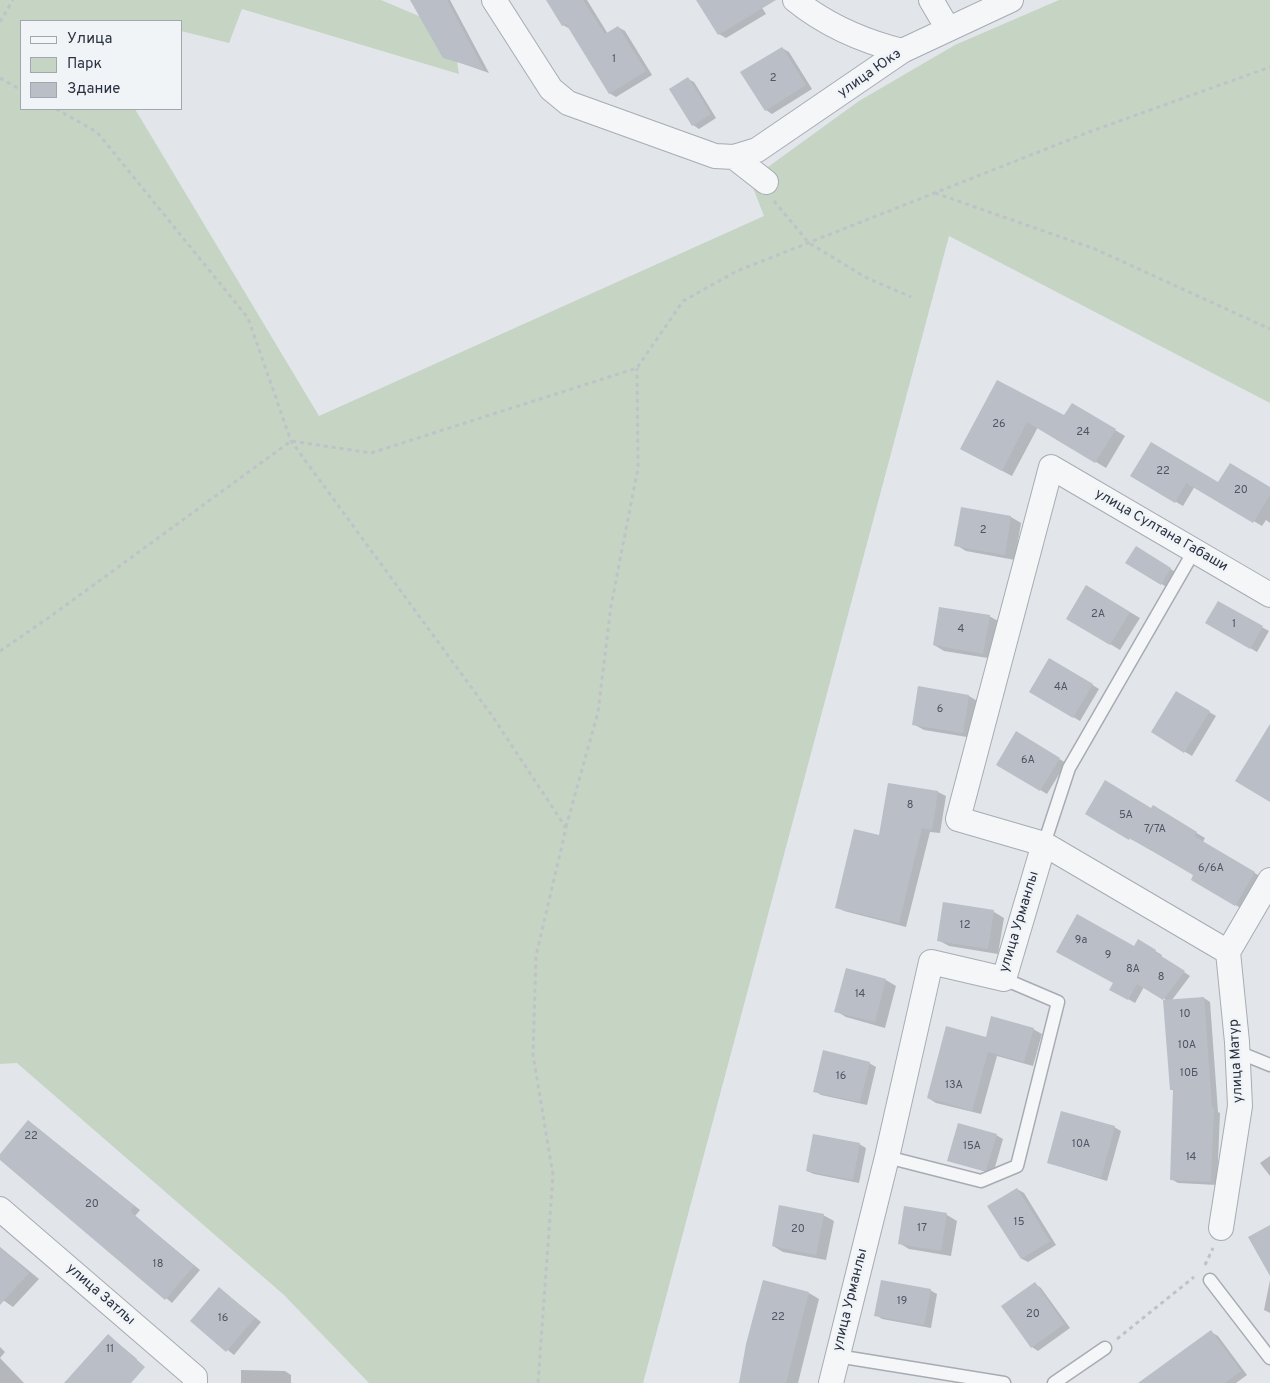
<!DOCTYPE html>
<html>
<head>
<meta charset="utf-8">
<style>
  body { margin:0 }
  #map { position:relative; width:1270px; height:1383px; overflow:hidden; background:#e2e5ea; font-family:Overpass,sans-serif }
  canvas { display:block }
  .legend { position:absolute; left:20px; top:20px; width:162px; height:90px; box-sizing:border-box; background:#f1f4f7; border:1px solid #a1a6af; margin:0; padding:6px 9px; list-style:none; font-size:15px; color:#2a3242 }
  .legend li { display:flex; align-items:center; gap:10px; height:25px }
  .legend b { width:25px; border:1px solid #a1a6af }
</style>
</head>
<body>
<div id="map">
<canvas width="1270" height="1383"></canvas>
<ul class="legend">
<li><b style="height:6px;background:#f4f6f8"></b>Улица</li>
<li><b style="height:14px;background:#c6d4c3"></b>Парк</li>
<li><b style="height:14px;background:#b9bec7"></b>Здание</li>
</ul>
</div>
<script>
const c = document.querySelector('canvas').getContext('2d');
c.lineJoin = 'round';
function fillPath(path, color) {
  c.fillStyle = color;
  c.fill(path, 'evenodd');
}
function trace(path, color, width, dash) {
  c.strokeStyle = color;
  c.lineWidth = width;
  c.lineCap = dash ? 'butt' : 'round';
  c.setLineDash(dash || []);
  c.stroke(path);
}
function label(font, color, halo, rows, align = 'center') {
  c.font = font + ' Overpass,sans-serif';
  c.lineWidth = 5;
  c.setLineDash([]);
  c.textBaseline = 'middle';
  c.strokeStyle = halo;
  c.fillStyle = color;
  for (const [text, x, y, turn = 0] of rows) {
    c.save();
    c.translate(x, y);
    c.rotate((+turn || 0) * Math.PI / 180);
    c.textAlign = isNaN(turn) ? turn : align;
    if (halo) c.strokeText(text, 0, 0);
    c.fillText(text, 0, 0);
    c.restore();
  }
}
fillPath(new Path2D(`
  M 0,0 L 381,0 L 452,30 L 459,74 L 242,9 L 229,43 L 181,31 L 181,21 L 21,21 L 21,109 L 135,109 L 319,416 L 764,216 L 750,180 L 859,101 L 955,45 L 1059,0 L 1270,0 L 1270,403 L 949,236 L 643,1383 L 369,1383 L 284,1295 L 17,1063 L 0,1064 Z`), '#c6d4c3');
fillPath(new Path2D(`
  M 412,0 L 450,0 L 489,73 L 444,57 Z
  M 548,0 L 587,0 L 608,34 L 618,27 L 625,31 L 652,75 L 616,97 L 609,93 L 570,29 L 563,25 Z
  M 698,0 L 757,0 L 766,14 L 726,38 L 719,34 Z
  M 782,48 L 789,52 L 812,89 L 772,114 L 766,110 Z
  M 688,79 L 694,82 L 716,118 L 699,129 L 693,125 Z
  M 997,381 L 1065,417 L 1072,404 L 1125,436 L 1106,468 L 1038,427 L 1012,476 L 972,455 Z
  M 1132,476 L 1270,488 L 1270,523 L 1266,520 L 1262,526 L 1195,486 L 1183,506 Z
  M 962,509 L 1011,517 L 1021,523 L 1015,560 L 966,551 L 956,545 Z
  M 1136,548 L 1177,573 L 1168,588 L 1127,562 Z
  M 1086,586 L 1140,618 L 1120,650 L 1067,618 Z
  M 1218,603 L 1269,631 L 1257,652 L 1207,623 Z
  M 989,616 L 1000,622 L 994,659 L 944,651 L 934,645 Z
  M 1050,659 L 1099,689 L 1080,721 L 1030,691 Z
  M 1176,692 L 1216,716 L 1192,756 L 1152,732 Z
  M 969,696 L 979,702 L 973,738 L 924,730 L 913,724 Z
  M 1017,733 L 1066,763 L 1047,794 L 998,764 Z
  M 889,784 L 938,792 L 946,796 L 940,833 L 930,832 L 906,927 L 844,911 L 836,907 L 880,837 Z
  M 1153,807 L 1205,838 L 1203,842 L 1263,878 L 1244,910 L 1192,879 L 1195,875 L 1086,814 L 1152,810 Z
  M 994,912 L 1004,918 L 998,954 L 949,946 L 938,940 Z
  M 1138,941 L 1162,955 L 1161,957 L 1190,976 L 1172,1000 L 1204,998 L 1210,1002 L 1218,1112 L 1220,1113 L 1217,1185 L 1178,1183 L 1171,1179 L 1174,1091 L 1171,1089 L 1165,999 L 1144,987 L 1135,1003 L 1111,989 Z
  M 886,980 L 896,986 L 885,1028 L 846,1017 L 836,1011 Z
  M 1033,1029 L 1042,1034 L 1033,1066 L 997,1056 L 981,1114 L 936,1103 L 928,1098 L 986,1039 Z
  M 869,1063 L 876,1067 L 867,1105 L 821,1095 L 815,1091 Z
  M 35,1126 L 140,1210 L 135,1216 L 200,1270 L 172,1303 L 0,1158 L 0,1155 Z
  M 1114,1127 L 1121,1131 L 1107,1181 L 1048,1163 Z
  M 996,1135 L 1003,1139 L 993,1174 L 949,1160 Z
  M 859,1144 L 866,1148 L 859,1183 L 814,1174 L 807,1171 Z
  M 1270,1156 L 1270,1176 L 1260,1163 Z
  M 1017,1189 L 1024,1193 L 1056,1245 L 1028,1262 L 1022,1259 Z
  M 905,1207 L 947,1215 L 957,1221 L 951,1256 L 909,1249 L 899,1243 Z
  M 823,1215 L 834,1221 L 826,1260 L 783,1252 L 773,1246 Z
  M 0,1247 L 39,1279 L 13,1307 L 0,1298 Z
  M 1270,1280 L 1270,1313 L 1264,1310 Z
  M 1035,1284 L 1041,1288 L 1070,1328 L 1038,1351 L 1032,1347 Z
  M 219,1288 L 261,1322 L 234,1355 L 191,1321 Z
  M 930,1290 L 937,1294 L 931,1328 L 882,1319 L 876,1315 Z
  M 809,1293 L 819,1299 L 798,1383 L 740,1383 Z
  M 1211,1332 L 1218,1336 L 1247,1375 L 1236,1383 L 1140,1383 Z
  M 108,1335 L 137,1359 L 115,1383 L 78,1383 Z
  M 0,1347 L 5,1352 L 0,1358 Z
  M 0,1358 L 24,1383 L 0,1383 Z
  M 241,1370 L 285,1371 L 291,1375 L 291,1383 L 241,1383 Z`), '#0003');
fillPath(new Path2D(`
  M 410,0 L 447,0 L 484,70 L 443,58 Z
  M 546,0 L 583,0 L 605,34 L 618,26 L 646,71 L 609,94 L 566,24 L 562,26 Z
  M 696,0 L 776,0 L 718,35 Z
  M 782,47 L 806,85 L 765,111 L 740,72 Z
  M 688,77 L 711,114 L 692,126 L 669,89 Z
  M 997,380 L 1064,415 L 1072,403 L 1116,429 L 1095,463 L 1027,422 L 1002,471 L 960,449 Z
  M 1151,442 L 1218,482 L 1230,463 L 1270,487 L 1270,495 L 1253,523 L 1186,483 L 1175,503 L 1130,476 Z
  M 961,507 L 1011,516 L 1005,555 L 954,546 Z
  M 1136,546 L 1171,568 L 1161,585 L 1125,563 Z
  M 1086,585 L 1130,612 L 1110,645 L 1066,619 Z
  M 1218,601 L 1263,626 L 1250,649 L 1205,623 Z
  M 939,607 L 990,615 L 983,654 L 933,645 Z
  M 1049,658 L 1093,684 L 1073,718 L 1029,692 Z
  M 918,686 L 969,695 L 963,733 L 912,725 Z
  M 1176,691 L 1210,711 L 1184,753 L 1151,732 Z
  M 1270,724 L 1270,802 L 1235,781 Z
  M 1016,731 L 1060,758 L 1040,791 L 996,765 Z
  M 1105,780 L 1151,808 L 1153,805 L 1197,832 L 1194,836 L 1255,872 L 1235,906 L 1191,880 L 1193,875 L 1130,838 L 1129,840 L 1085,814 Z
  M 888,783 L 938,791 L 932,830 L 922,828 L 899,923 L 835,908 L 854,829 L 879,835 Z
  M 943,902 L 994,910 L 988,949 L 937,941 Z
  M 1077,914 L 1134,946 L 1138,939 L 1156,950 L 1155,952 L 1185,971 L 1163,1000 L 1137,984 L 1128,1000 L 1109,990 L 1113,983 L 1056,952 Z
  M 846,968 L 886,979 L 875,1022 L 834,1012 Z
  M 1204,997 L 1212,1107 L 1214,1108 L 1211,1182 L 1170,1180 L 1173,1090 L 1170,1090 L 1163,1000 Z
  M 991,1016 L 1034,1028 L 1024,1062 L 988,1052 L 972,1111 L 927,1098 L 946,1026 L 986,1037 Z
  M 823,1050 L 870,1062 L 860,1102 L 813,1092 Z
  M 1061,1111 L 1115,1126 L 1101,1178 L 1047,1163 Z
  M 28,1120 L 134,1206 L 130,1211 L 194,1266 L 165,1300 L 0,1160 L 0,1154 Z
  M 958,1123 L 997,1134 L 986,1170 L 983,1171 L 947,1161 Z
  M 813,1134 L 860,1143 L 853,1180 L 806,1171 Z
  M 1017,1188 L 1050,1241 L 1021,1259 L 987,1206 Z
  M 779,1205 L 824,1214 L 816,1255 L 772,1246 Z
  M 904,1206 L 947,1213 L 941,1251 L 898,1244 Z
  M 1270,1225 L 1270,1276 L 1248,1237 Z
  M 0,1247 L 29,1273 L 0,1305 Z
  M 763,1280 L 809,1292 L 786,1383 L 739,1383 L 746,1344 Z
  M 881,1280 L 931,1289 L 924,1325 L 874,1316 Z
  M 1035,1282 L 1064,1324 L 1031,1348 L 1001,1306 Z
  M 219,1287 L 255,1318 L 226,1352 L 190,1321 Z
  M 1211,1330 L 1241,1371 L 1225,1383 L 1138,1383 Z
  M 108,1334 L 145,1367 L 131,1383 L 64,1383 Z`), '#b9bec7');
const service = new Path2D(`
  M 1044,844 L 1069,768 L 1194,551
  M 1238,1052 L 1270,1065
  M 887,1157 L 981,1181 L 1017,1166 L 1058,1002 L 1004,979
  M 1210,1280 L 1270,1358
  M 837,1356 L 1004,1383
  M 1054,1383 L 1105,1348`);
const minor = new Path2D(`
  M 494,0 L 551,89 L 568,103 L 715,156 L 734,157 L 757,150 L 902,51 L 1011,0
  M 795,0 C 827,26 862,41 902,51
  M 931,0 L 948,29
  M 734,157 L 766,182
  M 1044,844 L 1228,952 L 1237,1042 L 1240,1106 L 1221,1228
  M 1228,952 L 1270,880
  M 0,1209 L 195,1377 L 195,1383
  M 831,1383 L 887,1157 L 931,962 L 1004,979 L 1044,844 L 958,819 L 1051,467 L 1270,595`);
trace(service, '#a7acb4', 15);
trace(minor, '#a7acb4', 26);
trace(new Path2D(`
  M 0,22 L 13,0
  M 0,78 L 21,90
  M 56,109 L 97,132 L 248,318 L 291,441 L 493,717 L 566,828 L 536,956 L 533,1055 L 553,1175 L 538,1383
  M 935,193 L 1095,249 L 1270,329
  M 774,201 L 809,243 L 867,278 L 911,297
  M 0,651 L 51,616 L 291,441 L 371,453 L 637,368 L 683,301 L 737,271 L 1089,132 L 1270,67
  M 566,827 L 598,712 L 611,606 L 638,468 L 637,368
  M 1205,1265 L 1213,1248
  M 1117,1339 L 1194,1277`), '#bfc3c9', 3, [4, 4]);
trace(service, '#f4f6f8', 12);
trace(minor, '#f4f6f8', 24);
label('11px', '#4e5563', null, [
  ["1",614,60],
  ["2",773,79],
  ["26",999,425],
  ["24",1083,433],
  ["22",1163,472],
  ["20",1241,491],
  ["2",983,531],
  ["2А",1098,615],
  ["1",1234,625],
  ["4",961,630],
  ["4А",1061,688],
  ["6",940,710],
  ["6А",1028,761],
  ["8",910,806],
  ["5А",1126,816],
  ["7/7А",1155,830],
  ["6/6А",1211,869],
  ["12",965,926],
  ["9а",1081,941],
  ["9",1108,956],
  ["8А",1133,970],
  ["8",1161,978],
  ["14",860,995],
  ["10",1185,1015],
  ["10А",1187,1046],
  ["10Б",1189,1074],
  ["16",841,1077],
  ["13А",954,1086],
  ["22",31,1137],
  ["10А",1081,1145],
  ["15А",972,1147],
  ["14",1191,1158],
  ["20",92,1205],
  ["15",1019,1223],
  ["17",922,1229],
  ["20",798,1230],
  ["18",158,1265],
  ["19",902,1302],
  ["20",1033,1315],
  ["22",778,1318],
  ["16",223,1319],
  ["11",110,1350]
]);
label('14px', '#2a3242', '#f1f4f7', [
  ["улица Юкэ",870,74,-35],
  ["улица Султана Габаши",1161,531,30],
  ["улица Урманлы",1020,922,-73],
  ["улица Матур",1237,1061,-93],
  ["улица Затлы",100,1295,41],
  ["улица Урманлы",851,1300,-76]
]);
</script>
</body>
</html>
